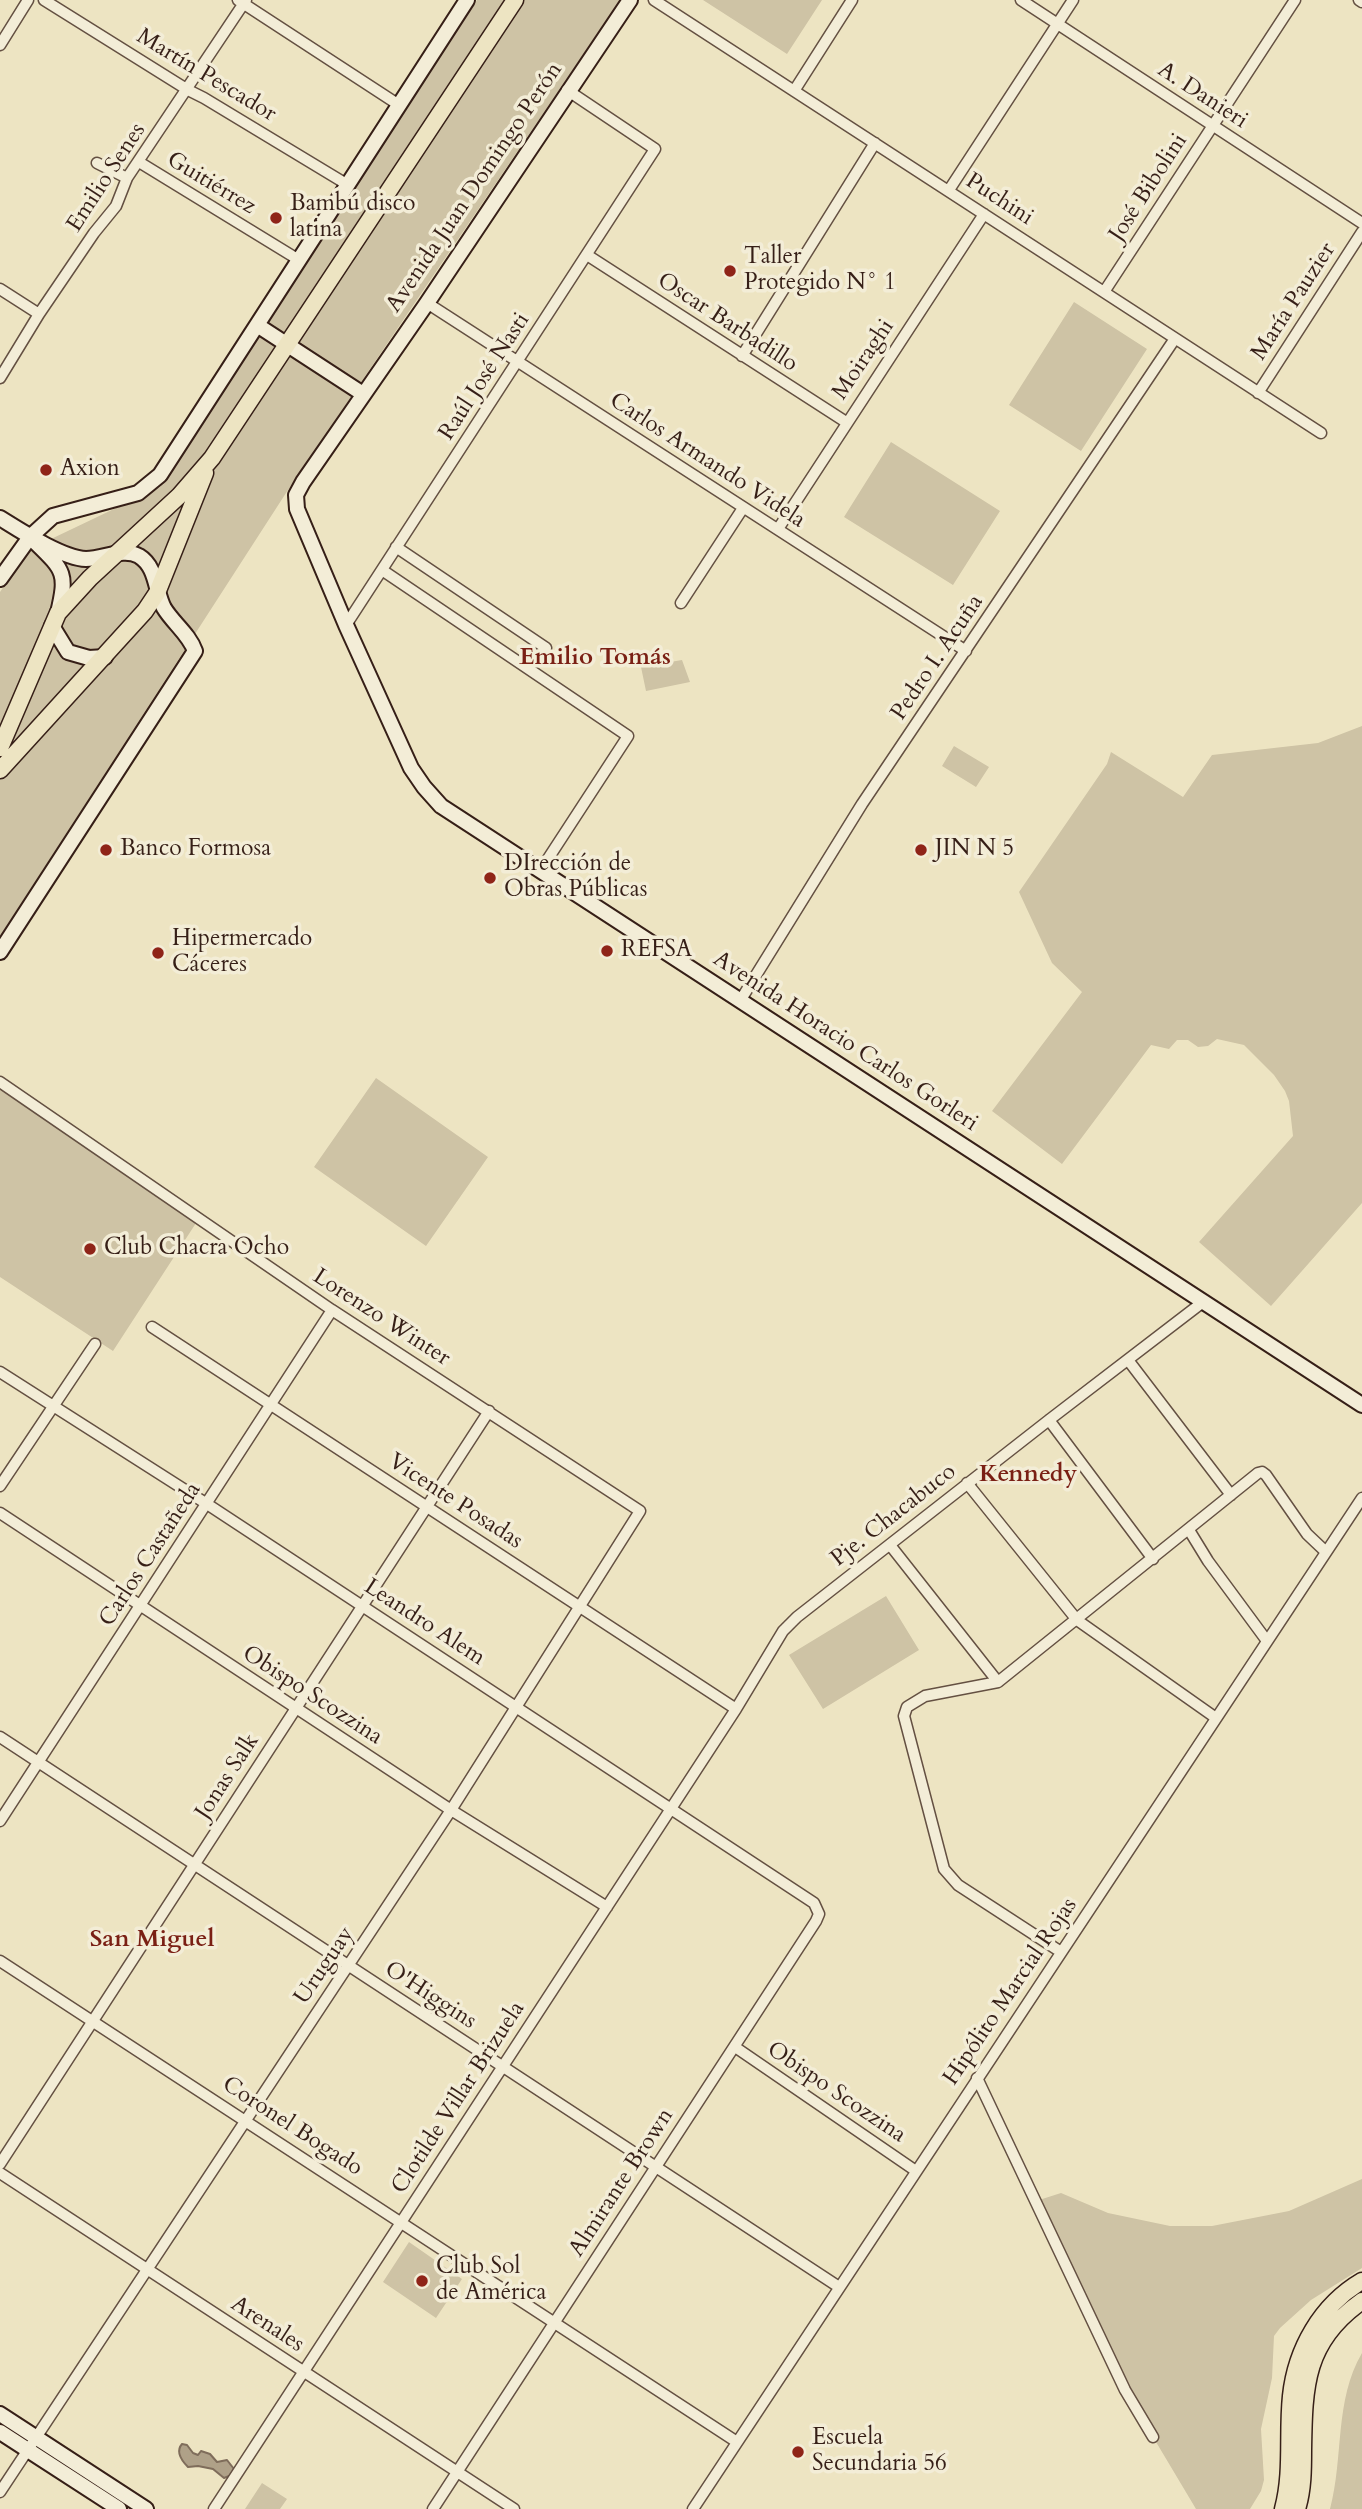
<!DOCTYPE html>
<html>
<head>
<meta charset="utf-8">
<style>
  body { margin:0 }
  canvas { display:block; background:#ede4c2 }
</style>
</head>
<body>
<canvas width="1362" height="2509"></canvas>
<script>
const c = document.querySelector('canvas').getContext('2d');
c.lineJoin = 'round';
function fillPath(path, color) {
  c.fillStyle = color;
  c.fill(path, 'evenodd');
}
function trace(path, color, width, dash) {
  c.strokeStyle = color;
  c.lineWidth = width;
  c.lineCap = dash ? 'butt' : 'round';
  c.setLineDash(dash || []);
  c.stroke(path);
}
function label(font, color, halo, rows, align = 'center') {
  c.font = font + ' Cardo,serif';
  c.lineWidth = 7;
  c.setLineDash([]);
  c.textBaseline = 'middle';
  c.strokeStyle = halo;
  c.fillStyle = color;
  for (const [text, x, y, turn = 0] of rows) {
    c.save();
    c.translate(x, y);
    c.rotate((+turn || 0) * Math.PI / 180);
    c.textAlign = isNaN(turn) ? turn : align;
    if (halo) c.strokeText(text, 0, 0);
    c.fillText(text, 0, 0);
    c.restore();
  }
}
fillPath(new Path2D(`
  M 477,0 L 620,0 L 286,493 L 0,936 L 0,592 L 28,550 L 160,487 Z
  M 703,0 L 822,0 L 787,54 Z
  M 1074,302 L 1147,349 L 1081,451 L 1009,405 Z
  M 891,442 L 1000,511 L 953,585 L 844,517 Z
  M 682,660 L 690,682 L 646,691 L 641,667 Z
  M 1362,726 L 1362,1203 L 1271,1306 L 1199,1242 L 1293,1136 L 1289,1101 L 1285,1091 L 1274,1075 L 1244,1045 L 1217,1039 L 1208,1046 L 1198,1047 L 1188,1040 L 1177,1040 L 1169,1049 L 1151,1045 L 1062,1164 L 992,1111 L 1082,992 L 1052,963 L 1019,892 L 1107,764 L 1111,752 L 1183,797 L 1212,755 L 1318,743 Z
  M 954,746 L 989,767 L 976,787 L 942,766 Z
  M 376,1078 L 488,1157 L 426,1246 L 314,1167 Z
  M 0,1090 L 198,1220 L 113,1351 L 0,1277 Z
  M 886,1596 L 919,1650 L 823,1709 L 789,1655 Z
  M 1362,2179 L 1362,2268 L 1311,2300 L 1280,2328 L 1274,2336 L 1272,2378 L 1261,2429 L 1264,2480 L 1261,2491 L 1250,2509 L 1196,2509 L 1125,2390 L 1036,2201 L 1061,2193 L 1108,2213 L 1170,2226 L 1212,2226 L 1289,2211 Z
  M 409,2242 L 462,2279 L 436,2318 L 383,2282 Z
  M 1362,2353 L 1362,2509 L 1330,2509 C 1344,2457 1334,2401 1362,2353 Z
  M 262,2483 L 287,2499 L 280,2509 L 245,2509 Z`), '#cec3a5');
const water = new Path2D(`
  M 182,2444 L 187,2445 L 193,2453 L 198,2455 L 201,2451 L 210,2454 L 217,2462 L 227,2460 L 234,2469 L 234,2474 L 224,2478 L 213,2469 L 198,2466 L 188,2467 C 182,2461 175,2452 182,2444 Z`);
fillPath(water, '#afa188');
trace(water, '#7f6d5b', 2);
const street = new Path2D(`
  M 44,0 L 188,90 L 204,98 L 348,185
  M 238,0 L 399,105
  M 654,0 L 1321,433
  M 1021,0 L 1362,223
  M 1359,0 L 1362,2
  M 0,45 L 28,0
  M 794,91 L 852,0
  M 139,162 L 299,260
  M 97,163 L 127,178
  M 949,190 L 1073,0
  M 587,255 L 846,422
  M 0,289 L 39,314
  M 1104,292 L 1295,0
  M 427,303 L 966,651
  M 742,356 L 875,143
  M 0,378 L 39,314 L 94,233 L 116,206 L 127,178 L 246,0
  M 1258,393 L 1362,232
  M 778,529 L 984,214
  M 396,547 L 546,648
  M 382,570 L 628,736 L 540,871
  M 681,603 L 743,508
  M 346,625 L 655,149 L 567,90
  M 740,1001 L 862,804 L 1174,340
  M 0,1082 L 332,1310 L 640,1511 L 451,1810 L 0,2492
  M 152,1327 L 736,1709
  M 1128,1360 L 1231,1495
  M 0,1372 L 207,1504 L 814,1903 L 819,1914 L 816,1921 L 433,2509
  M 1049,1420 L 1153,1559
  M 967,1483 L 1077,1620 L 1216,1718
  M 0,1486 L 95,1344
  M 0,1513 L 451,1810 L 607,1907
  M 1189,1530 L 1208,1561 L 1267,1641
  M 890,1545 L 998,1682
  M 0,1737 L 839,2287
  M 0,1821 L 332,1310
  M 1061,1952 L 958,1885 L 944,1869 L 904,1716 L 907,1707 L 925,1696 L 998,1682 L 1258,1473 L 1262,1472 L 1266,1475 L 1307,1534 L 1326,1552
  M 0,1961 L 737,2442
  M 735,2047 L 916,2171
  M 977,2078 L 1125,2390 L 1153,2437
  M 0,2164 L 489,1411
  M 0,2173 L 514,2509
  M 214,2509 L 736,1709 L 783,1631 L 797,1617 L 1049,1420 L 1203,1302
  M 693,2509 L 1362,1498`);
const secondary = new Path2D(`
  M 630,0 L 427,303 L 303,482 L 296,495 L 297,509 L 346,625 L 411,768 L 424,787 L 441,806 L 1362,1405
  M 257,325 L 363,394
  M 0,518 C 21,531 62,558 86,559 C 104,559 123,547 139,556 C 157,567 155,591 164,608 C 173,623 189,634 195,651 L 0,952
  M 36,543 C 65,571 67,574 58,613
  M 0,579 L 30,537 L 53,516 L 138,493 L 160,475 L 467,0
  M 52,626 L 68,652 L 89,658 L 105,657
  M 0,2414 L 146,2509
  M 0,2432 L 119,2509`);
const primary = new Path2D(`
  M 0,748 L 58,613 L 90,578 L 179,496 L 212,458 L 515,0
  M 0,770 L 145,611 L 157,593 L 205,473
  M 1283,2509 C 1293,2472 1287,2434 1291,2396 C 1296,2349 1321,2305 1362,2281
  M 1297,2509 C 1303,2490 1303,2469 1303,2450 C 1304,2385 1305,2341 1362,2301`);
trace(street, '#645042', 13);
trace(secondary, '#361f17', 18);
trace(primary, '#361f17', 19);
trace(street, '#f3edd7', 10);
trace(secondary, '#f3edd7', 14);
trace(primary, '#ede4c2', 16);
for (const [x, y, r, color] of [
  [276,218,7,"#8f2418"],
  [730,271,7,"#8f2418"],
  [46,470,7,"#8f2418"],
  [106,850,7,"#8f2418"],
  [921,850,7,"#8f2418"],
  [490,878,7,"#8f2418"],
  [607,951,7,"#8f2418"],
  [158,953,7,"#8f2418"],
  [90,1249,7,"#8f2418"],
  [422,2281,7,"#8f2418"],
  [798,2452,7,"#8f2418"]
]) {
  const dot = new Path2D();
  dot.arc(x, y, r, 0, 2 * Math.PI);
  c.fillStyle = color;
  c.fill(dot);
  trace(dot, '#f3edd7', 2.5);
}
label('23px', '#361f17', '#f3edd7', [
  ["Martín Pescador",206,76,31],
  ["A. Danieri",1202,96,33],
  ["Emilio Senes",107,178,-57],
  ["Guitiérrez",211,184,31],
  ["Avenida Juan Domingo Perón",475,188,-56],
  ["José Bibolini",1149,188,-57],
  ["Puchini",999,200,33],
  ["María Pauzier",1294,302,-57],
  ["Oscar Barbadillo",727,323,33],
  ["Moiraghi",864,360,-56],
  ["Raúl José Nasti",485,377,-57],
  ["Carlos Armando Videla",707,461,33],
  ["Pedro I. Acuña",938,658,-56],
  ["Avenida Horacio Carlos Gorleri",845,1042,33],
  ["Lorenzo Winter",381,1318,33],
  ["Vicente Posadas",455,1502,33],
  ["Pje. Chacabuco",894,1516,-38],
  ["Carlos Castañeda",151,1555,-57],
  ["Leandro Alem",424,1623,33],
  ["Obispo Scozzina",312,1696,33],
  ["Jonas Salk",228,1777,-57],
  ["Uruguay",325,1966,-56],
  ["Hipólito Marcial Rojas",1011,1992,-56],
  ["O'Higgins",430,1996,33],
  ["Obispo Scozzina",836,2093,34],
  ["Clotilde Villar Brizuela",459,2098,-57],
  ["Coronel Bogado",292,2127,33],
  ["Almirante Brown",622,2183,-57],
  ["Arenales",267,2325,33]
]);
label('23px', '#361f17', '#f3edd7', [
  ["Bambú disco",290,205],
  ["latina",290,231],
  ["Taller",744,258],
  ["Protegido N° 1",744,284],
  ["Axion",60,470],
  ["Banco Formosa",120,850],
  ["JIN N 5",935,850],
  ["DIrección de",504,865],
  ["Obras Públicas",504,891],
  ["Hipermercado",172,940],
  ["Cáceres",172,966],
  ["REFSA",621,951],
  ["Club Chacra Ocho",104,1249],
  ["Club Sol",436,2268],
  ["de América",436,2294],
  ["Escuela",812,2439],
  ["Secundaria 56",812,2465]
], 'left');
label('bold 24px', '#7a1f14', '#f3edd7', [
  ["Emilio Tomás",595,658],
  ["Kennedy",1028,1475],
  ["San Miguel",152,1940]
]);
</script>
</body>
</html>
